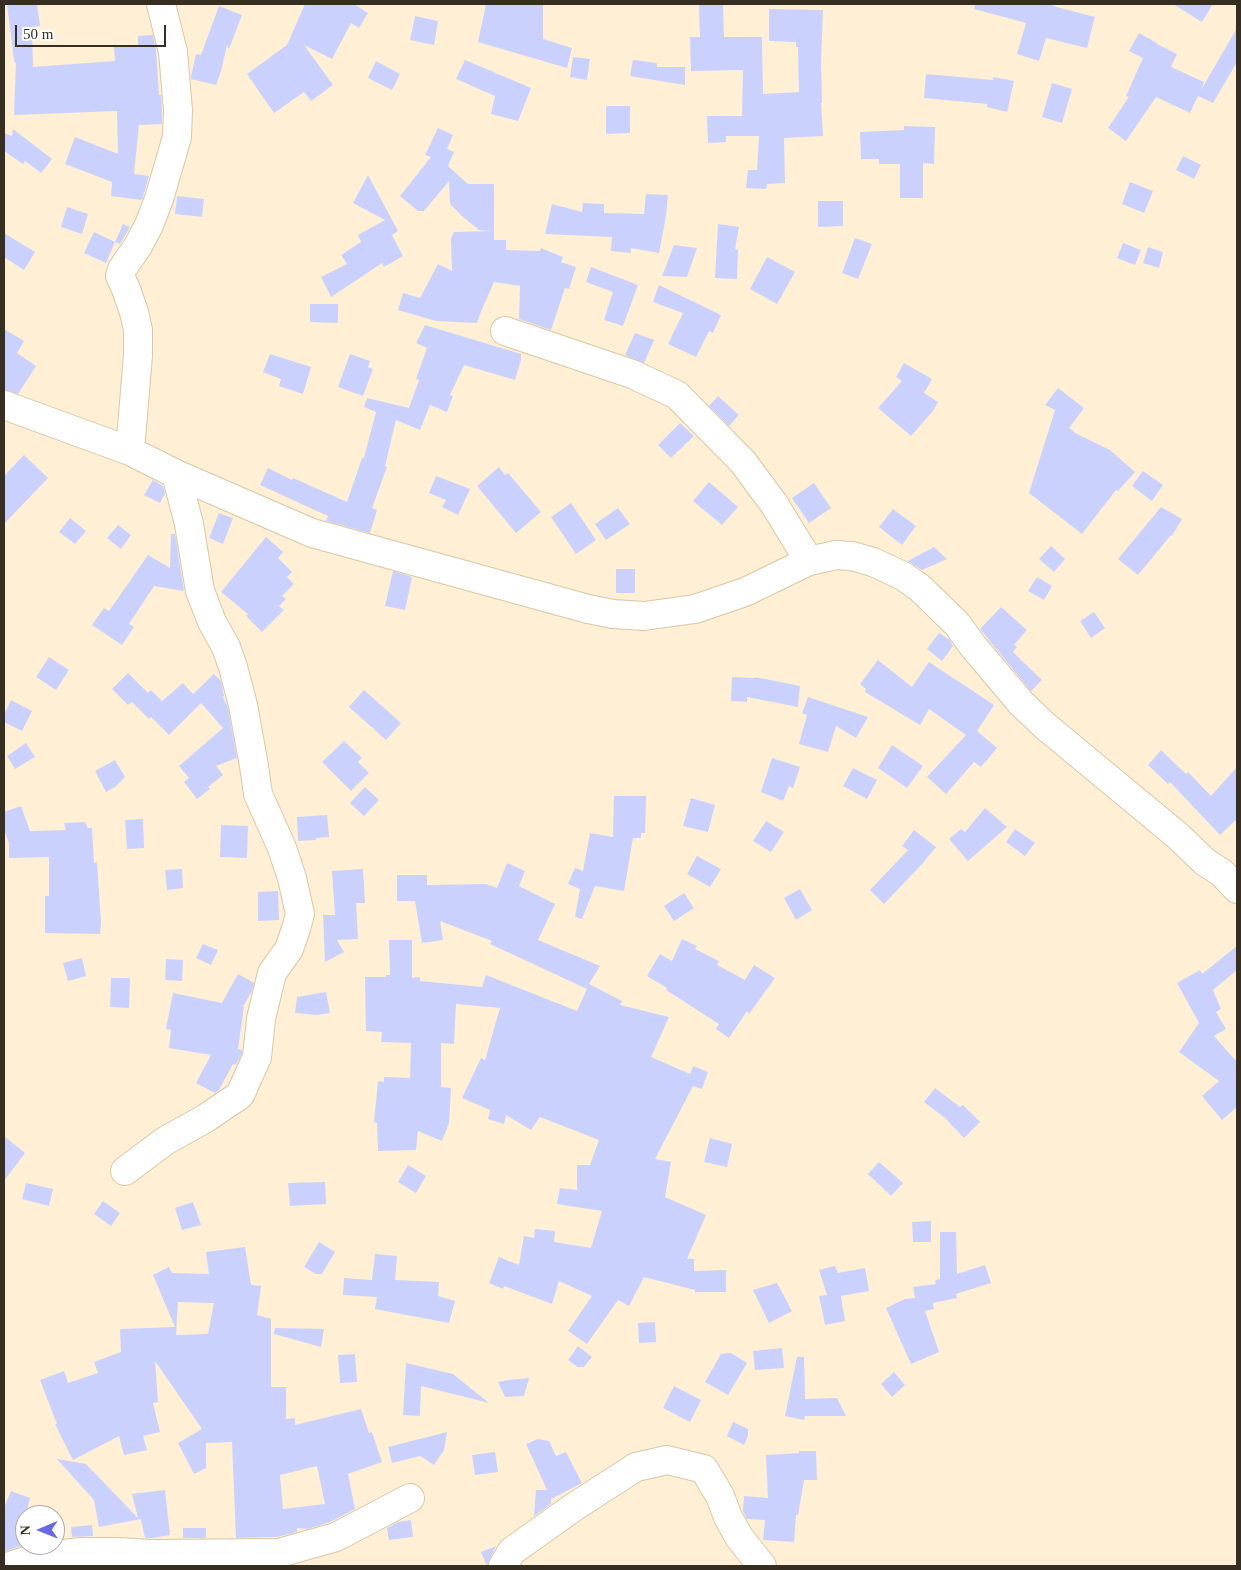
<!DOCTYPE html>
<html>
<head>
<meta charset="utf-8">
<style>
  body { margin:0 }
  #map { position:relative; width:1241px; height:1570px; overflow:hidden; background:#fff0d5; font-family:"Times New Roman",serif }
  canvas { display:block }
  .frame { position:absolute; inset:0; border:5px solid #352e21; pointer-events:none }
  .north { position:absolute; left:15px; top:1505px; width:50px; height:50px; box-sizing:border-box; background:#fff; border:1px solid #aeaba6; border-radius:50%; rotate:269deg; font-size:14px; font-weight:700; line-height:20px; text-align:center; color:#352e21 }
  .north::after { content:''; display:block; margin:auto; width:18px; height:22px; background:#676ae3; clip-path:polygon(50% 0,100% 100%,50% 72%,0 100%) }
  .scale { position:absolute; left:15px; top:25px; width:151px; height:22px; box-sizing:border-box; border:2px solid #352e21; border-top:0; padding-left:6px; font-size:15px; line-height:18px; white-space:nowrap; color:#352e21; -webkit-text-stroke:4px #fff; paint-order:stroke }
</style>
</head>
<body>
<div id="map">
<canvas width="1241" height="1570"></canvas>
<div class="frame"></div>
<div class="north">N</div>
<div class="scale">50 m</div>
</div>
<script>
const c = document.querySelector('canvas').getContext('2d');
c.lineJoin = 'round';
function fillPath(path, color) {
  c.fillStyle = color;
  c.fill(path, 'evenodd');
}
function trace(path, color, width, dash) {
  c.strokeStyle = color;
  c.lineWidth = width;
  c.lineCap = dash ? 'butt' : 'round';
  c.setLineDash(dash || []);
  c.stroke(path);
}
fillPath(new Path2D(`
  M 7,4 L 37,4 L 40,26 L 32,27 L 33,67 L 115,61 L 114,47 L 138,46 L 138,36 L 153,35 L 156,50 L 159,95 L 161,95 L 162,110 L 162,124 L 139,125 L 134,174 L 149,176 L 142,200 L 111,196 L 112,182 L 65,164 L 75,137 L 118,154 L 117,111 L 14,115 L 16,63 L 15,63 L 14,60 Z
  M 305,4 L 354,4 L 368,13 L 359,28 L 351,23 L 332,59 L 304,45 L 333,85 L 311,101 L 304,92 L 274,113 L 247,74 L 287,45 Z
  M 486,4 L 543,4 L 543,39 L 572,48 L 567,68 L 478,42 Z
  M 699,4 L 723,4 L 724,37 L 762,37 L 763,94 L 799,92 L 798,47 L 796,47 L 796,42 L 769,41 L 769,9 L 823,10 L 821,60 L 822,103 L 821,103 L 823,136 L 784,138 L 785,183 L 767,184 L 766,189 L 746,188 L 748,170 L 757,170 L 759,136 L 726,136 L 726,142 L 708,143 L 707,116 L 742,116 L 743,70 L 691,71 L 690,37 L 700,37 Z
  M 975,4 L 1054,4 L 1053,6 L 1095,17 L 1087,48 L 1046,38 L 1039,61 L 1017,54 L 1026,23 L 974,9 Z
  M 1173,4 L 1213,4 L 1202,22 Z
  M 219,6 L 242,15 L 229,49 L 227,45 L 221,71 L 216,85 L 191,79 L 191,77 L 196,54 L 201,55 Z
  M 415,16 L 438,21 L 434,45 L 410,40 Z
  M 1237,28 L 1237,62 L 1213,103 L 1198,96 L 1190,113 L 1156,97 L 1126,141 L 1108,128 L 1129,97 L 1126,96 L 1143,58 L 1129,51 L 1139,33 L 1157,43 L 1157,44 L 1177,54 L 1171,67 L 1204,82 L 1201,90 Z
  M 573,57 L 590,59 L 587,80 L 570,77 Z
  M 465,60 L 531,88 L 518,121 L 491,114 L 495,96 L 456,79 Z
  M 633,60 L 657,63 L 657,67 L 685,67 L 685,85 L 630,76 Z
  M 376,61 L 400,74 L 392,90 L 368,78 Z
  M 926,74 L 993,80 L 993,77 L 1014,81 L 1007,112 L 987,107 L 987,104 L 924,98 Z
  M 1052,83 L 1072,89 L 1062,123 L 1042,117 Z
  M 606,106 L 630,106 L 630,133 L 606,134 Z
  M 904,126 L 935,127 L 934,164 L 923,163 L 923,198 L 900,198 L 900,164 L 879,164 L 879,159 L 861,159 L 860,132 L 904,130 Z
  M 438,128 L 453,135 L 447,149 L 454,152 L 448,166 L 468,184 L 494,184 L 494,240 L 506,240 L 506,250 L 540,251 L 541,248 L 563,257 L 561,262 L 576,267 L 569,289 L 565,288 L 551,330 L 519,319 L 520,286 L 494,282 L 480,314 L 477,323 L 436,321 L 398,310 L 403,293 L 420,298 L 438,264 L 452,271 L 451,238 L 454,232 L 491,231 L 479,230 L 462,216 L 450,204 L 449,181 L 424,211 L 418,211 L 400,196 L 431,157 L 425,155 Z
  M 13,129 L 52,159 L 41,173 L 25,161 L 23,164 L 4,151 L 4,133 L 12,136 Z
  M 1183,156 L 1201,165 L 1194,179 L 1176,170 Z
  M 368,175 L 398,231 L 392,235 L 403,256 L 384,267 L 382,263 L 331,297 L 321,277 L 347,264 L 341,255 L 361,242 L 358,235 L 385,220 L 353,203 Z
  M 1130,182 L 1153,191 L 1144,213 L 1122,204 Z
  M 646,194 L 668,195 L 666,216 L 659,253 L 631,248 L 631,253 L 611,251 L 612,237 L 545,234 L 552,204 L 582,212 L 583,203 L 604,204 L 604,213 L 644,214 Z
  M 177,196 L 204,199 L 202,217 L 175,214 Z
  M 818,201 L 843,201 L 843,226 L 818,227 Z
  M 67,207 L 88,214 L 82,234 L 61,227 Z
  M 123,224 L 130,227 L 120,244 L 115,242 Z
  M 718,224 L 739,227 L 735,249 L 738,250 L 737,279 L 715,278 Z
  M 94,232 L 115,242 L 106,263 L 84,253 Z
  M 4,233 L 35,252 L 24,270 L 4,257 Z
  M 855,238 L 872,244 L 858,279 L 842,273 Z
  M 1123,243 L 1141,250 L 1135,265 L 1117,258 Z
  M 674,245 L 697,248 L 687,277 L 662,276 Z
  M 1148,247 L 1163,252 L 1159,268 L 1143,263 Z
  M 767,257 L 795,272 L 777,304 L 750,289 Z
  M 591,267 L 638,285 L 623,326 L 604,320 L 613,292 L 586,282 Z
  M 659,285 L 721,315 L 713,333 L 709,331 L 696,357 L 668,344 L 683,313 L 653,302 Z
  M 310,304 L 338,304 L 338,323 L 310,322 Z
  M 425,325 L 521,354 L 521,360 L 515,380 L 464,365 L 450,395 L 453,396 L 447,412 L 430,405 L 420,430 L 396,420 L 385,466 L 387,467 L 372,508 L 377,510 L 370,533 L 326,521 L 328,516 L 260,485 L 268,468 L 292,480 L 293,478 L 347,502 L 362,458 L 364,458 L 376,412 L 364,407 L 367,398 L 409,408 L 419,380 L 416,379 L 427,348 L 416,343 Z
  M 4,329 L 24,341 L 17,353 L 36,366 L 18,394 L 4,390 Z
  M 635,333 L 654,340 L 644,363 L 625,355 Z
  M 270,354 L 311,367 L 303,394 L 279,386 L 281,379 L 263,372 Z
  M 350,354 L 370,361 L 368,367 L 373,369 L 363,396 L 338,387 Z
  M 904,363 L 932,379 L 924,393 L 938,402 L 933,411 L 911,436 L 878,408 L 902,381 L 896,377 Z
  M 1058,388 L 1084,408 L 1069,428 L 1074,431 L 1073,432 L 1110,450 L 1135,472 L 1118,491 L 1116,490 L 1082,534 L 1029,493 L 1055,410 L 1045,405 Z
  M 718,396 L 739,415 L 729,426 L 709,406 Z
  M 680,423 L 694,436 L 671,458 L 658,445 Z
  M 24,455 L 48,478 L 4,524 L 4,476 Z
  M 499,467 L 505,475 L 508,473 L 541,512 L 516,533 L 477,486 Z
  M 1143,471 L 1163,485 L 1152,501 L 1132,486 Z
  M 436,476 L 470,489 L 458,515 L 442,507 L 446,500 L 429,493 Z
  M 153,480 L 163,486 L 165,494 L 160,503 L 144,495 Z
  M 709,482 L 738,507 L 722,525 L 693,501 Z
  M 814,483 L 831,508 L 809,523 L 792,498 Z
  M 571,503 L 596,540 L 576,554 L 551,517 Z
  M 1161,507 L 1182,519 L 1172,536 L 1171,535 L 1138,575 L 1118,559 Z
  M 618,508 L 630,524 L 606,540 L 595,524 Z
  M 893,509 L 916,526 L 902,545 L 879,527 Z
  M 219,513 L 233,518 L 223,544 L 209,538 Z
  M 70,518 L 86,531 L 75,544 L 59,532 Z
  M 118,525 L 131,535 L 121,549 L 107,538 Z
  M 171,534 L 175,534 L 184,591 L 154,586 L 129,624 L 134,627 L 122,645 L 92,625 L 104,608 L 109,611 L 148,555 L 170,568 Z
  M 266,537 L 283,552 L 278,558 L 292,572 L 287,577 L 294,584 L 282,596 L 286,599 L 279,606 L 284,610 L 262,632 L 246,616 L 248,614 L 221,592 Z
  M 1051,546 L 1065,559 L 1054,572 L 1039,559 Z
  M 934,547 L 947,559 L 922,570 L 908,561 Z
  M 616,569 L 635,569 L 635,593 L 616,593 Z
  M 393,571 L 412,577 L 405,610 L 385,606 Z
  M 1037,577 L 1052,586 L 1044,600 L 1028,591 Z
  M 1001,607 L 1027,630 L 1014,645 L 1017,647 L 1013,652 L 1042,680 L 1031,691 L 980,629 Z
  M 1094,612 L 1105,628 L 1091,638 L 1080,621 Z
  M 939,633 L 950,640 L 953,646 L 942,661 L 927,649 Z
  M 49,657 L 69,670 L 56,690 L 36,677 Z
  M 878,660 L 912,687 L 929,662 L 994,705 L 977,731 L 997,748 L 981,767 L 974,762 L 946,794 L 927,777 L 966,735 L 929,709 L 920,725 L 865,692 L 866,689 L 860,684 Z
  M 128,673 L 148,693 L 151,690 L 162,701 L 183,683 L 193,694 L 214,674 L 221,681 L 224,696 L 223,697 L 228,708 L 237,758 L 216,766 L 223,775 L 208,787 L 210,789 L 197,799 L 184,782 L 189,778 L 179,766 L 223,728 L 201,703 L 169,735 L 151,717 L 149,719 L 132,702 L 128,705 L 112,689 Z
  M 732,677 L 755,678 L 755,677 L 800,686 L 798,707 L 747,697 L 747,702 L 731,701 Z
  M 364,690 L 401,723 L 386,740 L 349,707 Z
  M 808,697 L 868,717 L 856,738 L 836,726 L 828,752 L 799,744 L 807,715 L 802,713 Z
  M 11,700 L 32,711 L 22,731 L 4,722 L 4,715 Z
  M 344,741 L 362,758 L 358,762 L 369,773 L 351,791 L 322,762 Z
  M 26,743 L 35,757 L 15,769 L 7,756 Z
  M 892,745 L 923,766 L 907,788 L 878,768 Z
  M 1161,750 L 1186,774 L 1188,772 L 1211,796 L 1237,767 L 1237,819 L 1220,835 L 1170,782 L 1168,784 L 1148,765 Z
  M 772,758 L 800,767 L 793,788 L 789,786 L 783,801 L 761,792 Z
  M 115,760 L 125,777 L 115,787 L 106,792 L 95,771 Z
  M 853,768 L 877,780 L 867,799 L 843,786 Z
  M 365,787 L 379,800 L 364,816 L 350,803 Z
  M 614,796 L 646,796 L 645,833 L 641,833 L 641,838 L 633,838 L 624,891 L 595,886 L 582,919 L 575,917 L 580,889 L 568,884 L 575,868 L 583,871 L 590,833 L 613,837 Z
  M 691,798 L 715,805 L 708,832 L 683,826 Z
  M 21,806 L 30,831 L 66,830 L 64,823 L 85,822 L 88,828 L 92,828 L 94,863 L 97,862 L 101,923 L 100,934 L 45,933 L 45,896 L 49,896 L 49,857 L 9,858 L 9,843 L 4,829 L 4,812 Z
  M 985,808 L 1007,827 L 968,861 L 949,839 L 961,829 L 965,832 Z
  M 327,815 L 329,837 L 316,838 L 316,840 L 298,841 L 297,817 Z
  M 143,819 L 144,848 L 127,849 L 125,820 Z
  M 766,821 L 784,832 L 771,852 L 753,841 Z
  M 221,825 L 248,826 L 247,858 L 220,857 Z
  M 1015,829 L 1035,843 L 1025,856 L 1006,842 Z
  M 914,830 L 936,847 L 923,863 L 884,904 L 870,890 L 908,850 L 902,846 Z
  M 697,856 L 721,869 L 710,887 L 687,874 Z
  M 507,863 L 525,871 L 519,886 L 555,904 L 538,940 L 600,966 L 589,984 L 622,1001 L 620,1005 L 669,1017 L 651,1057 L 690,1074 L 693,1066 L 708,1072 L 702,1089 L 693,1086 L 655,1159 L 671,1162 L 665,1197 L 706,1215 L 687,1259 L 694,1259 L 694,1271 L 726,1270 L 726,1292 L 695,1292 L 695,1290 L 644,1277 L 629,1306 L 618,1300 L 587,1344 L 568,1331 L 592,1296 L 559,1281 L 552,1304 L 504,1286 L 503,1289 L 489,1283 L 499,1257 L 519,1265 L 524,1236 L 534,1238 L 535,1229 L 555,1231 L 554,1242 L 591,1248 L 602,1211 L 557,1204 L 560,1188 L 577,1190 L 577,1165 L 590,1165 L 599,1140 L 540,1117 L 531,1130 L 506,1115 L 504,1124 L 488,1119 L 490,1110 L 462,1098 L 481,1058 L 485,1060 L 500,1008 L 456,1004 L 454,1044 L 441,1043 L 441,1087 L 451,1088 L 449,1123 L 442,1141 L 418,1131 L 416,1150 L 378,1151 L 377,1123 L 374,1122 L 378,1081 L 384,1082 L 384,1077 L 410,1078 L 411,1043 L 381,1042 L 382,1032 L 366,1031 L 365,977 L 386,977 L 386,975 L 390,975 L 389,940 L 412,940 L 412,978 L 420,977 L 420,981 L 482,987 L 486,975 L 577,1011 L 587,989 L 490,944 L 492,941 L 440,921 L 443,940 L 422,943 L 415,901 L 397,901 L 397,875 L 427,875 L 427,885 L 486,884 L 497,888 Z
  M 182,869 L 183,888 L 167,890 L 165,870 Z
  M 363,869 L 365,903 L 356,903 L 358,939 L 337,940 L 344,952 L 325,962 L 323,912 L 324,915 L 335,915 L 332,871 Z
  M 800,889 L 812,910 L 796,920 L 784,898 Z
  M 278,891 L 279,920 L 258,921 L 258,892 Z
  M 684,893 L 694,908 L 674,921 L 664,906 Z
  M 682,939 L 697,946 L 695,949 L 719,961 L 717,965 L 745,980 L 754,965 L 775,978 L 749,1014 L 747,1011 L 729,1038 L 716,1029 L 719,1024 L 666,990 L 667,988 L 647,976 L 660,954 L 672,961 Z
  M 203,944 L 218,950 L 211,965 L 196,958 Z
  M 1237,946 L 1237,970 L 1213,990 L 1221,1009 L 1216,1012 L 1226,1029 L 1214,1036 L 1237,1062 L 1237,1107 L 1222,1120 L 1202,1096 L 1219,1081 L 1179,1052 L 1199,1023 L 1177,983 L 1200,970 L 1202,974 Z
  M 82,958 L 86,976 L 68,981 L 63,963 Z
  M 166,959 L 183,960 L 182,981 L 165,980 Z
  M 238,974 L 254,983 L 252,991 L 244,1005 L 240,1007 L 244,1006 L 238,1049 L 242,1050 L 242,1053 L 236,1065 L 233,1064 L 219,1090 L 215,1093 L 196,1083 L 211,1055 L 169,1048 L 171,1030 L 166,1029 L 173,993 L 222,1003 Z
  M 111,978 L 130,978 L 129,1008 L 110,1007 Z
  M 326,992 L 330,1013 L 317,1015 L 295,1013 L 297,997 Z
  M 935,1088 L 960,1107 L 963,1105 L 980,1122 L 964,1138 L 945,1118 L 924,1102 Z
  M 4,1136 L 25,1153 L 4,1181 Z
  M 710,1138 L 732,1144 L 727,1167 L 704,1162 Z
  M 879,1162 L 903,1183 L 891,1196 L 868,1174 Z
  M 408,1165 L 426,1176 L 416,1193 L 398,1182 Z
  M 325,1182 L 326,1204 L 290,1206 L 288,1183 Z
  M 26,1183 L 53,1189 L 49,1206 L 22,1199 Z
  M 103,1201 L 120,1213 L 111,1226 L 94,1214 Z
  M 193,1202 L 201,1225 L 182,1230 L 175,1208 Z
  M 931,1221 L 931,1242 L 913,1242 L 912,1222 Z
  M 940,1232 L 956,1232 L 957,1274 L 985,1265 L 991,1283 L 956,1294 L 957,1298 L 933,1303 L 934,1309 L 925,1311 L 939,1352 L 911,1364 L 886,1308 L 905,1299 L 915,1298 L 913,1287 L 936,1284 L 935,1280 L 940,1279 Z
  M 319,1242 L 335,1252 L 322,1274 L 316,1274 L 304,1267 Z
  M 245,1247 L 251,1285 L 261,1286 L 257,1315 L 271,1319 L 271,1387 L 286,1387 L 286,1419 L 295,1418 L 295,1425 L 361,1409 L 369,1433 L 372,1432 L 382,1462 L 348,1474 L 355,1509 L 330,1522 L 308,1529 L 297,1528 L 297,1532 L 277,1537 L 236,1538 L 232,1442 L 206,1443 L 206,1468 L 194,1474 L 178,1443 L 202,1429 L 155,1361 L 158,1402 L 153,1403 L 160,1432 L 143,1436 L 147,1450 L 124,1455 L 119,1436 L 73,1460 L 55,1424 L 57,1424 L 55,1419 L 40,1380 L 64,1371 L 68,1383 L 98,1373 L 94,1362 L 121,1352 L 120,1329 L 175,1327 L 153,1275 L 169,1267 L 172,1273 L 209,1274 L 206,1252 ZM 178,1302 L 214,1303 L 208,1334 L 176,1335 ZM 317,1466 L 325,1504 L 283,1509 L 280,1475 Z
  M 375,1254 L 397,1256 L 395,1280 L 439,1282 L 438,1296 L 455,1301 L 449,1323 L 375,1309 L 377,1297 L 343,1295 L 344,1278 L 372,1280 Z
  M 835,1266 L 838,1273 L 865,1268 L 869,1291 L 841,1296 L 845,1321 L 825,1325 L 819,1296 L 827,1295 L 819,1270 Z
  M 777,1283 L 792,1311 L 769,1323 L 753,1290 Z
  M 655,1322 L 656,1342 L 639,1343 L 638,1323 Z
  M 275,1328 L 324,1329 L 321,1347 L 274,1334 Z
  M 578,1346 L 592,1357 L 584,1367 L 578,1367 L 568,1360 Z
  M 782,1348 L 784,1368 L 755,1370 L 753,1351 Z
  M 731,1353 L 747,1363 L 728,1395 L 705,1382 L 721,1354 Z
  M 355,1354 L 357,1382 L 340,1383 L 338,1355 Z
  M 797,1357 L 804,1357 L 805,1399 L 837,1398 L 846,1416 L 805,1416 L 804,1420 L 785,1416 Z
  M 406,1363 L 453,1374 L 489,1403 L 421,1386 L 420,1416 L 403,1415 Z
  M 894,1372 L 905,1385 L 892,1397 L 881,1384 Z
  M 529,1378 L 524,1396 L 505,1397 L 498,1382 L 508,1380 Z
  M 674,1386 L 701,1400 L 690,1422 L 663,1408 Z
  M 733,1422 L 748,1429 L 748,1436 L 744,1445 L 727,1436 Z
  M 447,1432 L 444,1450 L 434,1465 L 420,1456 L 392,1463 L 388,1447 Z
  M 538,1439 L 549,1441 L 556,1456 L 566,1452 L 582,1483 L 551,1499 L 551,1504 L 534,1516 L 536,1490 L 547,1490 L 526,1444 Z
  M 799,1451 L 816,1451 L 817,1480 L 804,1480 L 798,1515 L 796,1515 L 794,1542 L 763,1540 L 765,1520 L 747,1519 L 743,1511 L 744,1496 L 768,1498 L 766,1455 L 799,1453 Z
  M 495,1452 L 498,1472 L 475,1475 L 472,1455 Z
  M 57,1459 L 86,1464 L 138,1518 L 132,1494 L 165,1490 L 170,1535 L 153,1538 L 145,1538 L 141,1519 L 99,1527 L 94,1500 Z
  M 11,1491 L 30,1498 L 27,1510 L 18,1533 L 22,1534 L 20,1546 L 4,1552 L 4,1508 Z
  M 411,1520 L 413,1537 L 389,1540 L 387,1528 L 398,1522 Z
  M 92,1525 L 93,1536 L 72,1537 L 71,1527 Z
  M 183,1528 L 206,1528 L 206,1538 L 183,1538 Z
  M 496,1546 L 490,1558 L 487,1566 L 481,1552 Z`), '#cad1fe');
const minor = new Path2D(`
  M 505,331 L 632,374 L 677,395 L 743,462 L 774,504 L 809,561
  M 4,405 L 130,451 L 176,474 L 312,533 L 588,609 L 613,614 L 644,616 L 695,609 L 745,592 L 809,561 L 836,555 L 852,556 L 873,562 L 903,576 L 920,588 L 957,624 L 973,646 L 1021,703 L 1044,725 L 1178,836 L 1205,862 L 1222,873 L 1237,889
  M 130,451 L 138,355 L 138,330 L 134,312 L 126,289 L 120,276 L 122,269 L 138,246 L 149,225 L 159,199 L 177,137 L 178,110 L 173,52 L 161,4
  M 125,1171 L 165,1141 L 206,1118 L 240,1095 L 257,1057 L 261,1019 L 272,973 L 289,949 L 296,929 L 300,914 L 292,878 L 282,848 L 258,794 L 254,766 L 243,705 L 233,667 L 226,647 L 212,622 L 200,591 L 189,524 L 176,474
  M 10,1566 L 41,1556 L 82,1552 L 117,1552 L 151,1554 L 279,1553 L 336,1537 L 410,1498
  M 503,1566 L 512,1551 L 574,1507 L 636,1467 L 667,1460 L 704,1469 L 720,1496 L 728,1517 L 739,1537 L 762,1566`);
trace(minor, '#d8c7a5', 30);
trace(minor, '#fff', 28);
</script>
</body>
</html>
